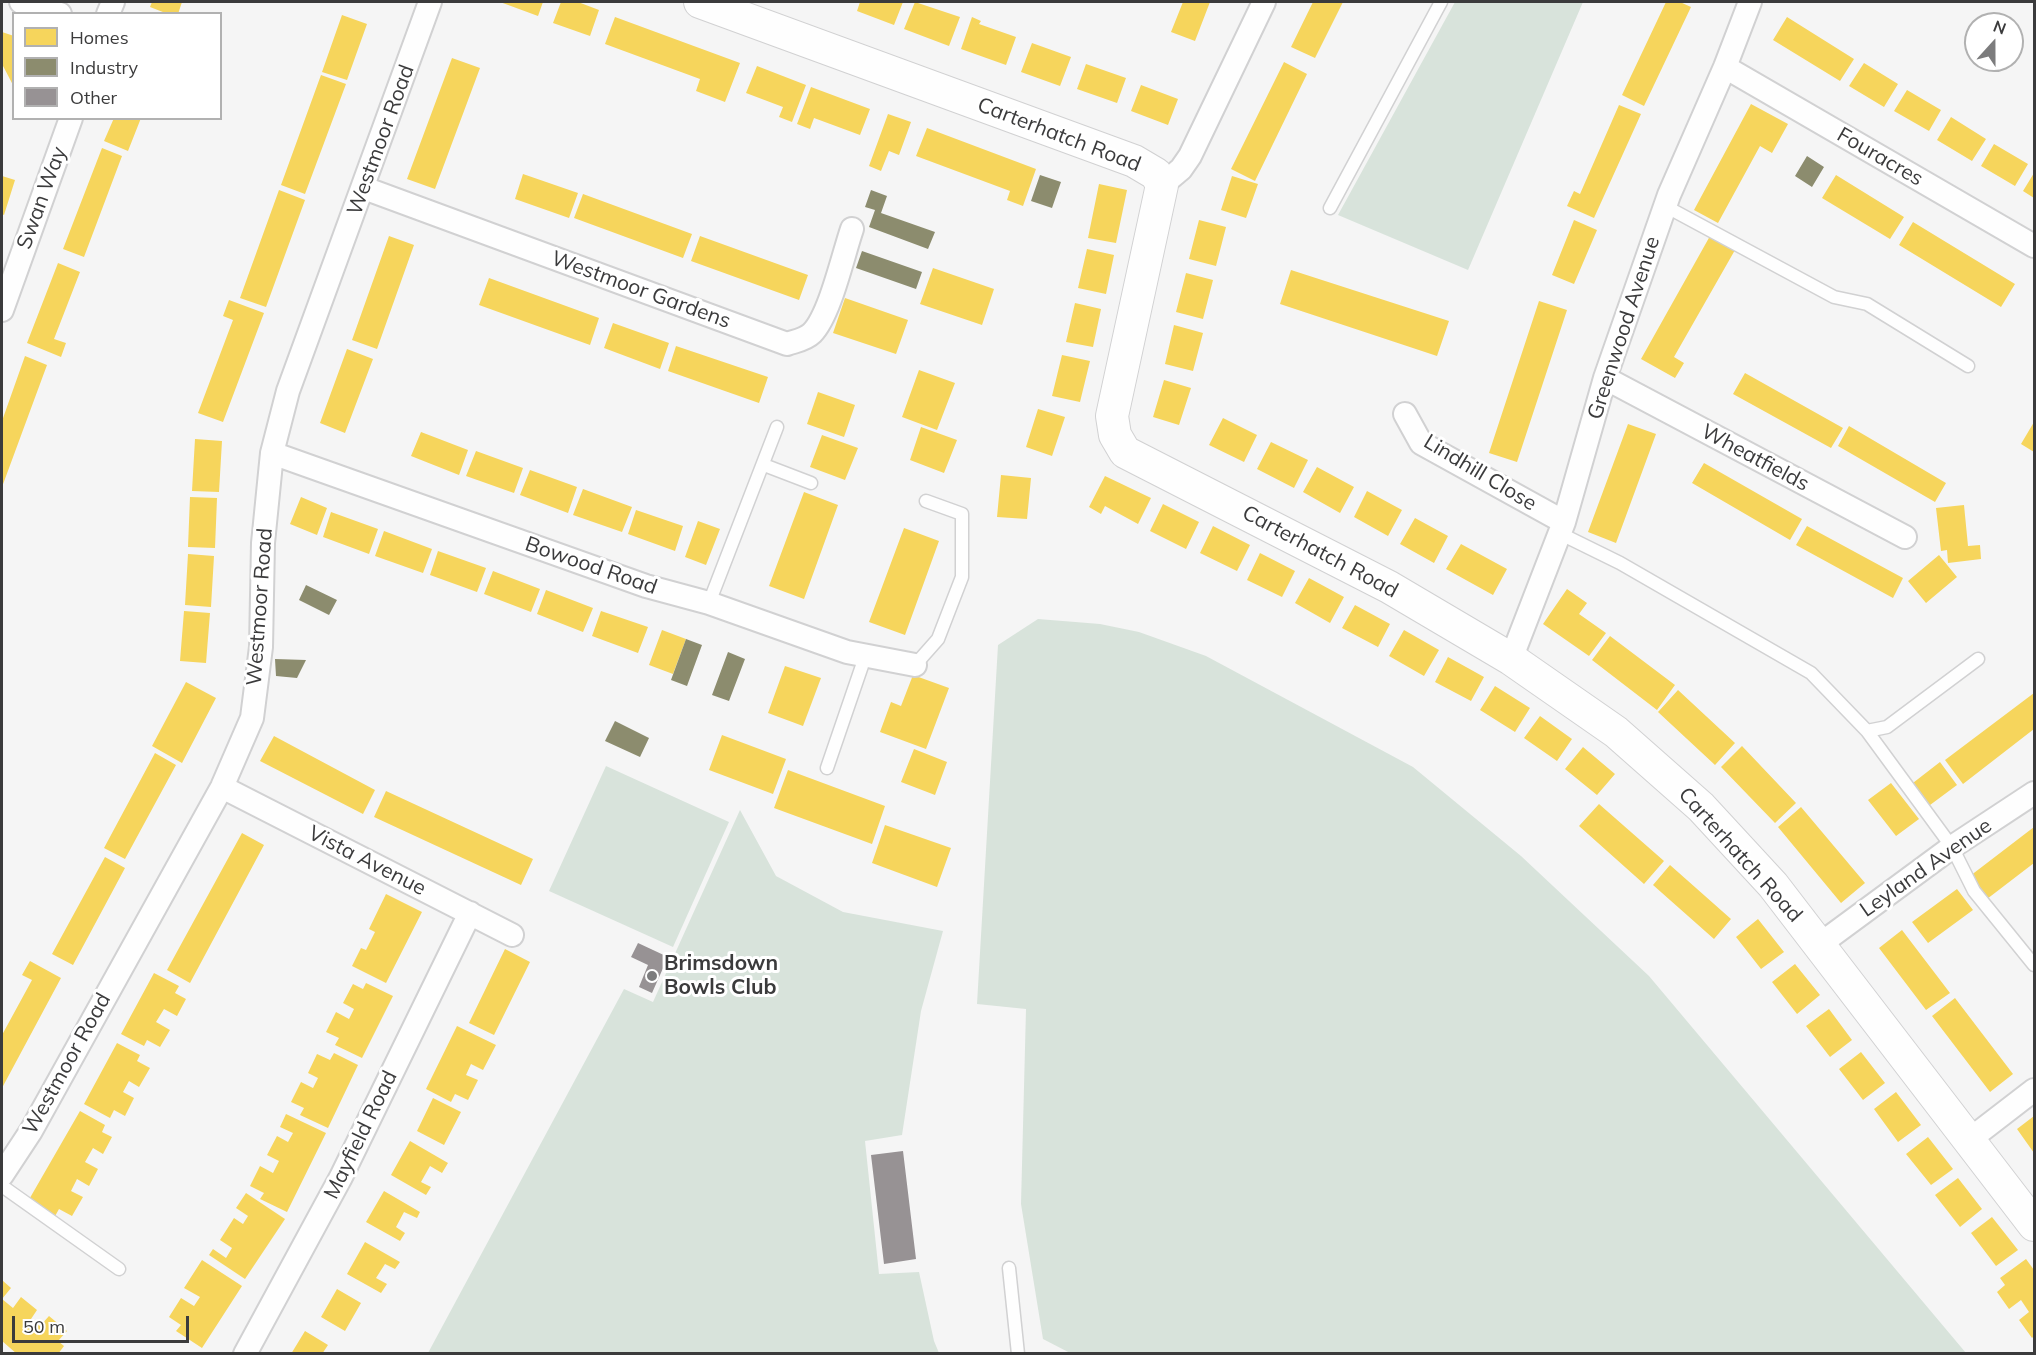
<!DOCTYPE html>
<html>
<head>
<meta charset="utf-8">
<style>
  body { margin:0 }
  #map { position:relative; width:2036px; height:1355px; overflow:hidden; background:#f5f5f5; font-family:Mulish,sans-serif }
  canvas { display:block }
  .frame { position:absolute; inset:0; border:3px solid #3b3b3c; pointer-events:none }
  .legend { position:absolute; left:12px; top:12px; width:210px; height:108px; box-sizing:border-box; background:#fff; border:2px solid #b1b1b1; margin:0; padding:8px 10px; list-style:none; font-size:18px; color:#3b3b3c }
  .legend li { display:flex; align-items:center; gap:12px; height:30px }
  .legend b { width:30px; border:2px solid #b1b1b1 }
  .north { position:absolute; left:1964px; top:12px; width:60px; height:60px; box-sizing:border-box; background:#fff; border:2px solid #b1b1b1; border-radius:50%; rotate:21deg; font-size:16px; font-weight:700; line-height:24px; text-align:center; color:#3b3b3c }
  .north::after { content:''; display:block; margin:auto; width:21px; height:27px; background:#7c7c7d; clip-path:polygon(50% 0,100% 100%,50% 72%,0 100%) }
  .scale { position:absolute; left:12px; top:1316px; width:177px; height:27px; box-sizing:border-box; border:3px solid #3b3b3c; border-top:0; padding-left:8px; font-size:18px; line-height:21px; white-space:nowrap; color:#3b3b3c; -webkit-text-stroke:4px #fff; paint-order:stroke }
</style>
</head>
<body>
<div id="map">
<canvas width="2036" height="1355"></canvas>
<div class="frame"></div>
<ul class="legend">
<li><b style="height:16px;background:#f6d55c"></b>Homes</li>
<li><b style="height:16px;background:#8c8c6e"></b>Industry</li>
<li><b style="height:16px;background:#979294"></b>Other</li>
</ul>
<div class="north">N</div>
<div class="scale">50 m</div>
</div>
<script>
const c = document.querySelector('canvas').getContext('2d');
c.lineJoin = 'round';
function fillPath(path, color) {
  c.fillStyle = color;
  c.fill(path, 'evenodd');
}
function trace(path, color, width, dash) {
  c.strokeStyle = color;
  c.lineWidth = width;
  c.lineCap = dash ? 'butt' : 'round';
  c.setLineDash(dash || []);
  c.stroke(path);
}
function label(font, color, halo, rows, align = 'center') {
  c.font = font + ' Mulish,sans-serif';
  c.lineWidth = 6;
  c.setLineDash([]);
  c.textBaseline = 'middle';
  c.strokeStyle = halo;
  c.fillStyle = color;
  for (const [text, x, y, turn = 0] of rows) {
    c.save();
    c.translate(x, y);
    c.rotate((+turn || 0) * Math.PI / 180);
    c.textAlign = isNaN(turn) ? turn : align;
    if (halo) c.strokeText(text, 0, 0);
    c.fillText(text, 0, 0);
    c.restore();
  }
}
fillPath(new Path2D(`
  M 1455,2 L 1583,2 L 1468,270 L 1338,215 Z
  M 1038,619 L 1100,624 L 1139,632 L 1206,656 L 1413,767 L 1521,856 L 1649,976 L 1966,1353 L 1072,1354 L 1043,1339 L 1021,1204 L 1026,1009 L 977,1004 L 998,645 Z
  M 606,766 L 729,822 L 673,947 L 549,891 Z
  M 740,810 L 776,876 L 843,912 L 943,931 L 921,1011 L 902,1135 L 865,1141 L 879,1274 L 919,1272 L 934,1341 L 939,1353 L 428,1353 L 624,989 L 653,1002 Z`), '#d8e3db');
fillPath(new Path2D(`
  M 152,2 L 182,2 L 178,14 L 168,14 L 150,7 Z
  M 500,2 L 543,2 L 538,16 Z
  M 561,2 L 578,2 L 599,10 L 590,36 L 553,23 Z
  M 860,2 L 903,2 L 894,25 L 857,11 Z
  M 915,2 L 960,17 L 949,46 L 904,29 Z
  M 1183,2 L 1210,2 L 1195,41 L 1171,32 Z
  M 1313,2 L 1343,2 L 1315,58 L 1291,47 Z
  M 1666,2 L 1680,2 L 1691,7 L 1644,106 L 1622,95 Z
  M 342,15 L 367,24 L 347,80 L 322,72 Z
  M 615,17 L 740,63 L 725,102 L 696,91 L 700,79 L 605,44 Z
  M 972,17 L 981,21 L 979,24 L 1016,37 L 1006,65 L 961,49 Z
  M 1787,17 L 1854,59 L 1840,81 L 1773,40 Z
  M 2,32 L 14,36 L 14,87 L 2,64 Z
  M 1032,43 L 1071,57 L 1060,86 L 1021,72 Z
  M 452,58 L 480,68 L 435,189 L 407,179 Z
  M 1284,62 L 1307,74 L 1255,181 L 1231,169 Z
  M 1864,63 L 1898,84 L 1884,107 L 1849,86 Z
  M 1086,64 L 1126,78 L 1117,103 L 1077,89 Z
  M 757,66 L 806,85 L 792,122 L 779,117 L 783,107 L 746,93 Z
  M 321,75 L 346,84 L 305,194 L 281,185 Z
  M 1141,85 L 1178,99 L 1168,125 L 1131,111 Z
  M 811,87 L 870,109 L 860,135 L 814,118 L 810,129 L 797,124 Z
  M 1907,90 L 1941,110 L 1929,131 L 1894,111 Z
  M 1751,104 L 1788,124 L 1772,153 L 1760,146 L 1718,223 L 1694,210 Z
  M 1619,105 L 1641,114 L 1594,218 L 1567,206 L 1574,191 L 1580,194 Z
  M 888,114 L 911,122 L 899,155 L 889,151 L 881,171 L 869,166 Z
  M 1951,117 L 1986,139 L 1972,161 L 1937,140 Z
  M 114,118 L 141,118 L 128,151 L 104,141 Z
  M 927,128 L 1036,169 L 1023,206 L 1007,200 L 1010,191 L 916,156 Z
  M 1994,144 L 2028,164 L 2015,186 L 1981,166 Z
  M 102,148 L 122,156 L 84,257 L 63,249 Z
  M 2034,173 L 2034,198 L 2023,191 Z
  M 523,174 L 578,193 L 569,218 L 515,199 Z
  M 1836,175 L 1904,217 L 1890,239 L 1822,198 Z
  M 2,176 L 15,180 L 4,215 L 2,214 Z
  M 1232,176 L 1258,184 L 1246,218 L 1221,210 Z
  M 1099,184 L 1127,190 L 1116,243 L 1088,238 Z
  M 279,190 L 305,200 L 266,307 L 240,298 Z
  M 583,194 L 692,234 L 683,258 L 574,218 Z
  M 1199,220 L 1226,227 L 1216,266 L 1189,259 Z
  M 1574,220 L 1597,230 L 1574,284 L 1552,275 Z
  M 1913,222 L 2015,284 L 2001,307 L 1899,245 Z
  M 389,236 L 414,245 L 377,349 L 352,340 Z
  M 700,236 L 808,275 L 799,300 L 691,261 Z
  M 1710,236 L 1735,250 L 1674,357 L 1684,363 L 1675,378 L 1641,359 Z
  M 1087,249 L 1114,255 L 1106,294 L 1078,288 Z
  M 58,263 L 80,272 L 54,339 L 66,343 L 61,357 L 27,343 Z
  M 933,268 L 994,289 L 982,325 L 920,304 Z
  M 1291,270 L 1449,321 L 1437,356 L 1280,304 Z
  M 1186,273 L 1213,280 L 1203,319 L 1176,312 Z
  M 489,278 L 599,318 L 590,345 L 479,305 Z
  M 845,298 L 908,320 L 896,354 L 833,333 Z
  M 229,300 L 264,313 L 223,422 L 198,413 L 233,320 L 223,316 Z
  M 1539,301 L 1567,310 L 1517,462 L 1489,453 Z
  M 1075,303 L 1101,309 L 1093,347 L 1066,342 Z
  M 613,323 L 669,343 L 660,369 L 604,348 Z
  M 1174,325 L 1203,333 L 1193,371 L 1165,364 Z
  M 676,346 L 768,377 L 759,403 L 668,371 Z
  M 347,349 L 373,359 L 345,433 L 320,423 Z
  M 1062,355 L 1090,361 L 1080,402 L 1052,396 Z
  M 25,356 L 47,365 L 2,487 L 2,421 Z
  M 919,370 L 955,383 L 937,430 L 902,417 Z
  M 1745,373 L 1843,428 L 1831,448 L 1733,394 Z
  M 1164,380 L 1191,388 L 1179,425 L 1153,417 Z
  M 818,392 L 855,405 L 844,437 L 807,424 Z
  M 1038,409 L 1065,417 L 1052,456 L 1026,447 Z
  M 1223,418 L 1257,435 L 1244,462 L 1209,445 Z
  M 2034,422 L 2034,452 L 2021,444 Z
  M 1628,424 L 1656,434 L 1616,543 L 1588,532 Z
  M 1849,426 L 1946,483 L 1935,502 L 1838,446 Z
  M 921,427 L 957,440 L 944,473 L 910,460 Z
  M 421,432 L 468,450 L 459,475 L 411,456 Z
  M 822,435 L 858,448 L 845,480 L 810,467 Z
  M 195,439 L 222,441 L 219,492 L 192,491 Z
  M 1271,442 L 1308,460 L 1294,488 L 1257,469 Z
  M 476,451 L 523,468 L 514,493 L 466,476 Z
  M 1704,463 L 1802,519 L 1790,540 L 1692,483 Z
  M 1317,467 L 1354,487 L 1340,513 L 1303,492 Z
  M 530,470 L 577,487 L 568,513 L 520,495 Z
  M 1001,475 L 1031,478 L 1027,519 L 997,517 Z
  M 1105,476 L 1151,498 L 1138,524 L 1105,506 L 1101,514 L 1089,507 Z
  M 583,489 L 632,507 L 622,532 L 573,515 Z
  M 1367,491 L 1402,510 L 1388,536 L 1354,517 Z
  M 804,492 L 838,505 L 804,599 L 769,586 Z
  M 190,497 L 217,498 L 215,548 L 188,547 Z
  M 301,497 L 327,508 L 317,535 L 290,524 Z
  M 1163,504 L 1199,522 L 1186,549 L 1150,531 Z
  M 1964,505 L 1968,546 L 1980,545 L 1981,559 L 1948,563 L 1947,550 L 1941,551 L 1936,508 Z
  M 636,510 L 683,526 L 675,551 L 628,534 Z
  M 331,512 L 378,529 L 369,554 L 323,537 Z
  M 1415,518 L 1448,536 L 1434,563 L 1400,544 Z
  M 698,521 L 720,529 L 706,565 L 685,557 Z
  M 1213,526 L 1250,545 L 1237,571 L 1200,553 Z
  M 1807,526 L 1903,578 L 1893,598 L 1796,545 Z
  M 904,528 L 939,541 L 905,635 L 869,622 Z
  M 384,531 L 432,549 L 423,573 L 375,556 Z
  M 1461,544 L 1507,569 L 1493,595 L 1446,569 Z
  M 438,551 L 486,568 L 477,592 L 430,575 Z
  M 1260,553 L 1295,571 L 1282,597 L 1247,580 Z
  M 188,554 L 214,556 L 211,607 L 185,605 Z
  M 1939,555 L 1957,577 L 1926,603 L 1908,581 Z
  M 493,571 L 540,589 L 531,612 L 484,594 Z
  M 1309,578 L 1344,597 L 1330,623 L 1295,603 Z
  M 1567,589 L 1587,603 L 1579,614 L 1606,633 L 1589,656 L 1543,624 Z
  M 546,590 L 593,608 L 583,632 L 537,614 Z
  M 1355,605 L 1390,624 L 1378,647 L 1342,628 Z
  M 184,611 L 210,613 L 206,663 L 180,661 Z
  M 601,611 L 648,627 L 638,653 L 592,636 Z
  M 662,630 L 686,639 L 673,674 L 649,665 Z
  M 1404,630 L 1439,650 L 1424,676 L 1389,656 Z
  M 1610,636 L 1675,685 L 1657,710 L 1592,660 Z
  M 1448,657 L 1484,677 L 1471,701 L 1435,682 Z
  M 785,666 L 821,678 L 803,726 L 768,713 Z
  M 913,675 L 949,688 L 926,749 L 880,732 L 891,702 L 901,706 Z
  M 186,682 L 216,698 L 182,763 L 152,746 Z
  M 1495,686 L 1530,708 L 1515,732 L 1480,710 Z
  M 1678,690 L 1735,743 L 1715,765 L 1658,712 Z
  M 2034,693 L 2034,729 L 1963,784 L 1945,760 Z
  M 1540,716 L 1572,739 L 1557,761 L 1524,738 Z
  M 722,735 L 786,759 L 773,794 L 709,770 Z
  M 274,736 L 375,790 L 363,814 L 260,761 Z
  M 1742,746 L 1796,803 L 1775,823 L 1721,767 Z
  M 1583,747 L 1615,774 L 1597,795 L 1565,769 Z
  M 914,749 L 947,762 L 935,795 L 901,782 Z
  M 155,753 L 176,765 L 125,859 L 104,848 Z
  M 1940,762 L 1957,785 L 1926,808 L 1909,786 Z
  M 788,770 L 885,806 L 872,844 L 774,808 Z
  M 1891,783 L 1919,819 L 1896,836 L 1868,800 Z
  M 386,791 L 533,859 L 521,885 L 374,817 Z
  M 1599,804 L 1664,861 L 1644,884 L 1579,826 Z
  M 1801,807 L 1865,883 L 1841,903 L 1778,827 Z
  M 885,825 L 951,848 L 937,887 L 872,863 Z
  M 2034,827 L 2034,863 L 1987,899 L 1970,876 Z
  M 242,833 L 264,845 L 190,983 L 167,970 Z
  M 105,857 L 125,868 L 73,965 L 52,954 Z
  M 1670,865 L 1731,919 L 1714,939 L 1653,885 Z
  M 1957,889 L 1973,910 L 1928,943 L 1912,922 Z
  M 386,894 L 422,912 L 386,983 L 352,966 L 361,948 L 366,950 L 375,932 L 369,929 Z
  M 1758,919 L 1784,952 L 1761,969 L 1736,937 Z
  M 1902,930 L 1950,993 L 1926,1010 L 1879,948 Z
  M 505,949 L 530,962 L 494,1035 L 469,1023 Z
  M 30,961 L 61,978 L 2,1088 L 2,1035 L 32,980 L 22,975 Z
  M 1795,964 L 1820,995 L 1797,1014 L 1772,982 Z
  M 154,973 L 179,986 L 175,993 L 186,999 L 177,1016 L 164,1009 L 156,1022 L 170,1030 L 160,1047 L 147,1040 L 144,1046 L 121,1034 Z
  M 366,983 L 393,996 L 362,1058 L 335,1045 L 339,1038 L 326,1032 L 336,1012 L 349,1019 L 354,1009 L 343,1003 L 353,984 L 363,989 Z
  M 1955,998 L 2013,1074 L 1990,1092 L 1932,1016 Z
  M 1829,1009 L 1852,1040 L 1830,1057 L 1806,1026 Z
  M 457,1026 L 496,1045 L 483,1070 L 471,1064 L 466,1075 L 478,1080 L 468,1100 L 455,1094 L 451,1102 L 426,1089 Z
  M 117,1043 L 140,1055 L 137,1061 L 150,1068 L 139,1087 L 129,1081 L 123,1092 L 134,1098 L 125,1116 L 114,1110 L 110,1118 L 84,1104 Z
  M 1861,1052 L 1885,1083 L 1863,1100 L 1839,1069 Z
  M 334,1053 L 358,1065 L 328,1128 L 300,1115 L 304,1108 L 291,1102 L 301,1082 L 313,1088 L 318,1078 L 308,1073 L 317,1054 L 330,1060 Z
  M 1896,1092 L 1921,1125 L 1898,1142 L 1874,1109 Z
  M 433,1098 L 461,1112 L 444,1145 L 417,1131 Z
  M 80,1111 L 105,1125 L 102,1132 L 112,1137 L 103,1154 L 93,1148 L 85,1162 L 98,1169 L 89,1186 L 77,1179 L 71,1191 L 83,1197 L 72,1216 L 59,1209 L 54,1218 L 27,1203 Z
  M 286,1114 L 326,1133 L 287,1212 L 260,1199 L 264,1193 L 250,1186 L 260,1166 L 273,1173 L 279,1161 L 267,1155 L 277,1136 L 288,1142 L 293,1133 L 280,1127 Z
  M 2034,1116 L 2034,1153 L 2017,1129 Z
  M 1928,1137 L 1953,1169 L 1931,1185 L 1906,1154 Z
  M 410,1141 L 448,1163 L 442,1173 L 430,1166 L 421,1182 L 431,1187 L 426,1195 L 391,1175 Z
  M 1958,1178 L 1982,1209 L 1960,1227 L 1935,1195 Z
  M 384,1191 L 420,1212 L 417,1218 L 404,1212 L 396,1227 L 405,1233 L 400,1241 L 366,1222 Z
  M 246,1193 L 285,1219 L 245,1279 L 209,1255 L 213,1249 L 226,1258 L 232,1248 L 220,1240 L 234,1218 L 243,1224 L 248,1216 L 236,1208 Z
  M 1992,1217 L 2018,1250 L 1996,1266 L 1971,1233 Z
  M 365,1242 L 400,1262 L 395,1269 L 385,1264 L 376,1278 L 387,1284 L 381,1293 L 347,1274 Z
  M 2026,1259 L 2034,1270 L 2034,1336 L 2032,1338 L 2019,1320 L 2029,1312 L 2021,1300 L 2009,1309 L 1997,1292 L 2005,1285 L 2000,1278 Z
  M 202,1260 L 242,1286 L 202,1348 L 176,1331 L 181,1325 L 169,1317 L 181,1298 L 194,1306 L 200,1297 L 184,1288 Z
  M 2,1280 L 11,1288 L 2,1299 L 13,1308 L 21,1297 L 37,1310 L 31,1319 L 40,1326 L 49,1316 L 67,1331 L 58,1341 L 64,1346 L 58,1354 L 17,1354 L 2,1341 Z
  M 337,1289 L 361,1303 L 345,1331 L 321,1317 Z
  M 305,1331 L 328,1345 L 322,1354 L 291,1354 Z`), '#f6d55c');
fillPath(new Path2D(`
  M 1807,156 L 1824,167 L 1812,187 L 1795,176 Z
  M 1040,175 L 1061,182 L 1052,208 L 1031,201 Z
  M 871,190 L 887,196 L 881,213 L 935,232 L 928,249 L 869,227 L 875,210 L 865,207 Z
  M 862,251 L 922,272 L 916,289 L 856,268 Z
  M 306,585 L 337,600 L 329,615 L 299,600 Z
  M 686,639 L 702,645 L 687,686 L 671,680 Z
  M 728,652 L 745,659 L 729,701 L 712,695 Z
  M 275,659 L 306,660 L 297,678 L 276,676 Z
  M 615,721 L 649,738 L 640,757 L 605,741 Z`), '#8c8c6e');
fillPath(new Path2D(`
  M 638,943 L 668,957 L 652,993 L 639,987 L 648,965 L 631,957 Z
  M 903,1151 L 916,1259 L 884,1264 L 871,1155 Z`), '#979294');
const lane = new Path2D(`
  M 1665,206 L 1834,297 L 1867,304 L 1968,366
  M 1330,208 L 1441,2
  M 764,465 L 811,483
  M 1559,533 L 1620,563 L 1811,673 L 1867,731 L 1952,847 L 1974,891 L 2034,965
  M 709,603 L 777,427
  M 915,665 L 938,639 L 962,577 L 962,514 L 926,501
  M 1867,731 L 1887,727 L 1978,659
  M 827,768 L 865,657
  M 2,1186 L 119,1269
  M 1009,1268 L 1018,1354`);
const street = new Path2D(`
  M 21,2 L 60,14
  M 108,14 L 113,2
  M 1725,67 L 2034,246
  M 1162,185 L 1181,169 L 1190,156 L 1264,2
  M 364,188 L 787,344 C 795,341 805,340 812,333 C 830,315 843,255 852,229
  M 2,310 L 71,118
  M 1605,378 L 1905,537
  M 1405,414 L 1421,443 L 1564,522
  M 272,453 L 646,586 L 709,603 L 847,652 L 915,665
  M 1511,659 L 1564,522 L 1605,378 L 1669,195 L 1725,67 L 1750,2
  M 222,787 L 512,935
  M 1819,945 L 1952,847 L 2034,793
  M 1969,1140 L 2034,1090
  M 2,1175 L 31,1131 L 222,787 L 252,718 L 261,647 L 263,543 L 272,453 L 288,391 L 430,2
  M 245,1354 L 341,1177 L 470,913`);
const secondary = new Path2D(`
  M 700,2 L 1134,161 L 1156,174 L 1162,185 L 1112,416 L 1115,435 L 1125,452 L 1389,587 L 1511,659 L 1616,732 L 1701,807 L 1773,885 L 2034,1225`);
trace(lane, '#d1d1d2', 15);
trace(street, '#d1d1d2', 26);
trace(secondary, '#d1d1d2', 34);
trace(lane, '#fefefe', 12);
trace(street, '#fefefe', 22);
trace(secondary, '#fefefe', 32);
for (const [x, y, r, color] of [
  [652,976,6,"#7c7c7d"]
]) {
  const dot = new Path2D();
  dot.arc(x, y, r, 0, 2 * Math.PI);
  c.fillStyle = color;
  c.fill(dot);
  trace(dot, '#fff', 2);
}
label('21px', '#3b3b3c', '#fff', [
  ["Carterhatch Road",1059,135,21],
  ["Westmoor Road",381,140,-70],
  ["Fouracres",1880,157,30],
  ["Swan Way",42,198,-70],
  ["Westmoor Gardens",641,290,20],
  ["Greenwood Avenue",1624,328,-72],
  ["Wheatfields",1755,458,28],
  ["Lindhill Close",1480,473,31],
  ["Carterhatch Road",1320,552,28],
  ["Bowood Road",591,566,19],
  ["Westmoor Road",260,607,-86],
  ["Carterhatch Road",1740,855,48],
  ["Vista Avenue",367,861,27],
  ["Leyland Avenue",1926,868,-35],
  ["Westmoor Road",67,1064,-61],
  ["Mayfield Road",361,1135,-64]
]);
label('bold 21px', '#3b3b3c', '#fff', [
  ["Brimsdown",664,964],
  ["Bowls Club",664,988]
], 'left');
</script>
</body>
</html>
